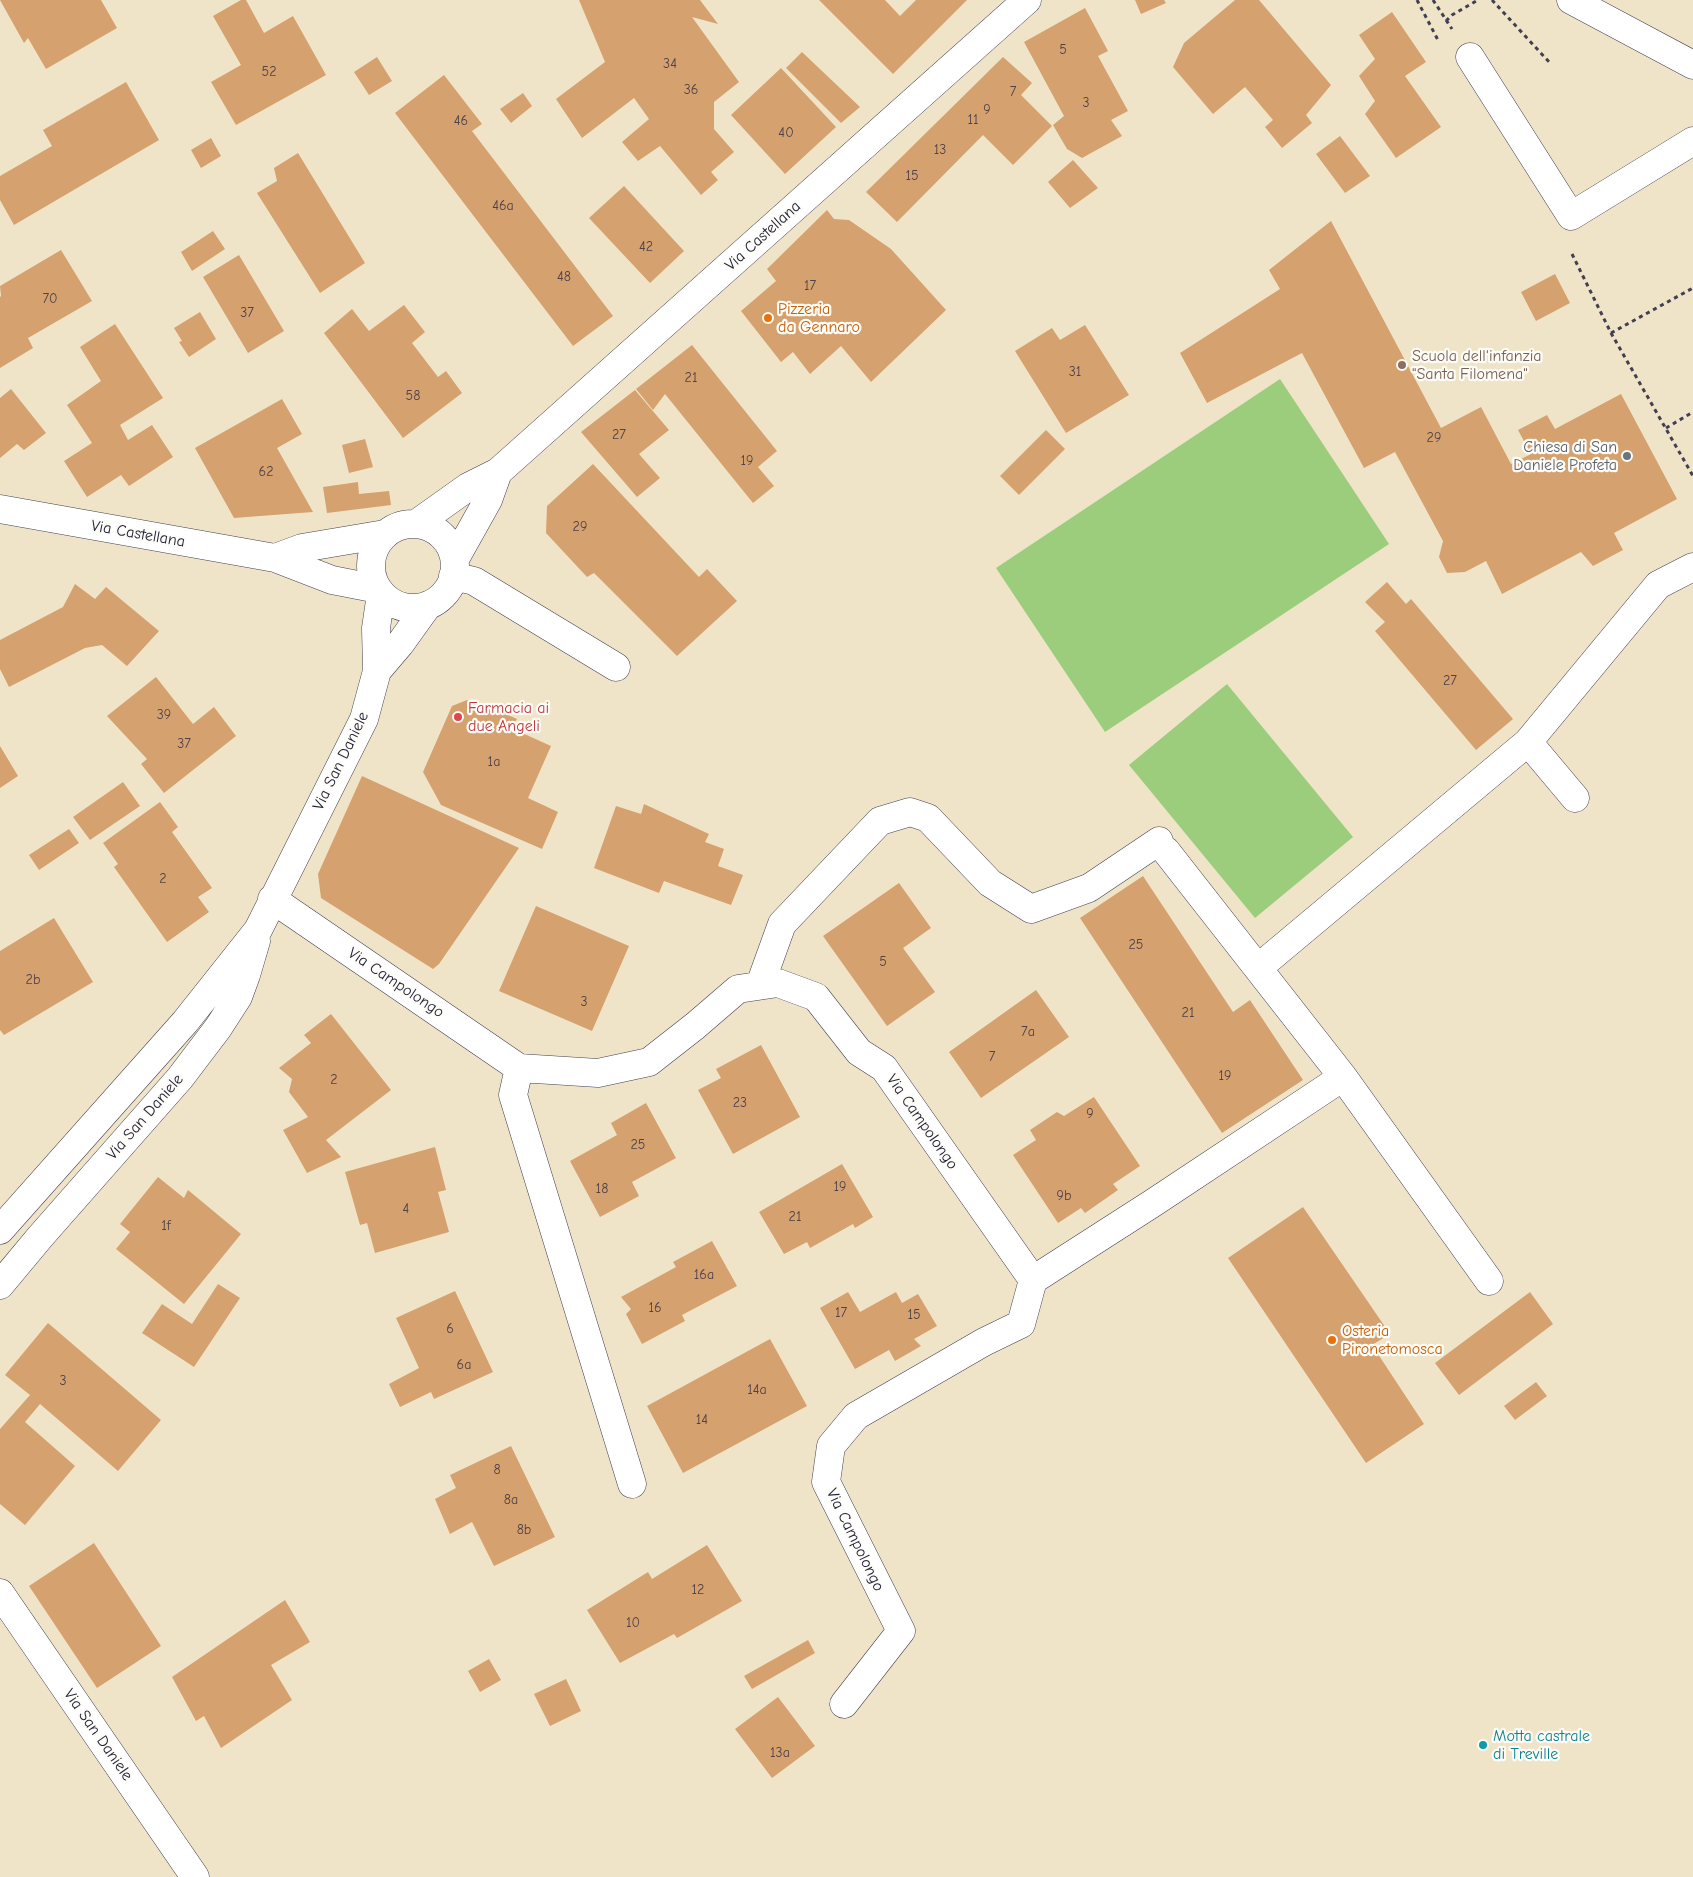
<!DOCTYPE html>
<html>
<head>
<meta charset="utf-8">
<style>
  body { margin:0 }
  canvas { display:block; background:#f0e4c8 }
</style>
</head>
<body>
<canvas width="1693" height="1877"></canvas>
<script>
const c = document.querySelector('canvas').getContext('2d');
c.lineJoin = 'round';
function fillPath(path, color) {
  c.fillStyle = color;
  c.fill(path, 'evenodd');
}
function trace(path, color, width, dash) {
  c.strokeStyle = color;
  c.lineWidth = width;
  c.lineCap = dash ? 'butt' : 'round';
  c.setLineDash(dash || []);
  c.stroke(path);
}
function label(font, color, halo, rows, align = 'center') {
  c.font = font + ' "Comic Neue",sans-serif';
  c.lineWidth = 4.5;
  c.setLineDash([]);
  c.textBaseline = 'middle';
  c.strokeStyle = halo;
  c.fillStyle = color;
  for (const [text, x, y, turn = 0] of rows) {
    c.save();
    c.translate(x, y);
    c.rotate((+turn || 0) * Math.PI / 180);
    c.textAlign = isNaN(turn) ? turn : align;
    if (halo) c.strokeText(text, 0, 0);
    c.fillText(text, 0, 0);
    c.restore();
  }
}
fillPath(new Path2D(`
  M 1280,379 L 1389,544 L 1105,732 L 996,568 Z
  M 1227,684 L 1353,837 L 1255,918 L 1129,765 Z`), '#9bcd7d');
fillPath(new Path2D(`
  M 0,0 L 101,0 L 117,28 L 46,69 L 28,38 L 24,43 Z
  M 241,0 L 246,0 L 264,33 L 293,16 L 326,75 L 236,125 L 211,82 L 241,65 L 213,16 Z
  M 579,0 L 700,0 L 718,24 L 692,17 L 739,82 L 714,102 L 714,129 L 734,152 L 711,172 L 718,180 L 701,195 L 660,146 L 638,161 L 622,142 L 649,119 L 634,98 L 582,138 L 556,99 L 605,62 Z
  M 819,0 L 885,0 L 900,16 L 916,0 L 967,0 L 893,74 Z
  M 1135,0 L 1164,0 L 1166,3 L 1141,14 Z
  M 1235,0 L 1259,0 L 1331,85 L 1306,115 L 1312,123 L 1282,148 L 1265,127 L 1273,120 L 1245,87 L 1213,114 L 1173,67 L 1184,43 Z
  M 1085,8 L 1108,51 L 1098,56 L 1128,111 L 1111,120 L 1122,136 L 1082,158 L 1067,149 L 1053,125 L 1064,116 L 1024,42 Z
  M 1392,12 L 1426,62 L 1405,76 L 1441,127 L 1396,158 L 1365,114 L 1375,101 L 1359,76 L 1375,59 L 1359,35 Z
  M 802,52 L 860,107 L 841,123 L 786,68 Z
  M 377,57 L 392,81 L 369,95 L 354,72 Z
  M 1003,57 L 1032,83 L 1021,95 L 1052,126 L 1013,165 L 983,135 L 897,222 L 866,192 Z
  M 781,68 L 836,127 L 785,174 L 731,115 Z
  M 444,75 L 482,124 L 472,131 L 613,316 L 573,346 L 395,113 Z
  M 126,82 L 159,140 L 14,225 L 0,200 L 0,176 L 52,146 L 43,130 Z
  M 523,93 L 532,106 L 511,123 L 500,109 Z
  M 1340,136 L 1370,176 L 1345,193 L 1316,154 Z
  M 211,138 L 221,156 L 201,168 L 191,150 Z
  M 298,153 L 365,263 L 320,293 L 257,193 L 277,181 L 274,168 Z
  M 1073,160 L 1098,188 L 1070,208 L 1048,182 Z
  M 624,186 L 684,251 L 650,283 L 589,218 Z
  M 827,210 L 834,219 L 849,220 L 891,249 L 946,310 L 871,382 L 841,346 L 810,374 L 793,352 L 781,362 L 741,311 L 776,281 L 767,269 Z
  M 1331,221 L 1441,428 L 1481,407 L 1511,464 L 1531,454 L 1518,430 L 1547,415 L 1555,429 L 1621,394 L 1677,499 L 1614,533 L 1623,550 L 1593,566 L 1581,552 L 1502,594 L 1486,561 L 1465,572 L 1447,573 L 1439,557 L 1443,541 L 1395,452 L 1364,468 L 1302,353 L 1207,403 L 1180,353 L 1280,289 L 1269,270 Z
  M 213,231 L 225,249 L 192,271 L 181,252 Z
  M 61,250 L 92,301 L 28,338 L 33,348 L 0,368 L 0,297 L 1,296 L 0,286 Z
  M 239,255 L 284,331 L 248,353 L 203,277 Z
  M 1555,274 L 1570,303 L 1536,321 L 1521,292 Z
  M 404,305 L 425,332 L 412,343 L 438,377 L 446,371 L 462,393 L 403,438 L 324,333 L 352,309 L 369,331 Z
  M 200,312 L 216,339 L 189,357 L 179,342 L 182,341 L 174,328 Z
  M 115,324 L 163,398 L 120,425 L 128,440 L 152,425 L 173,457 L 129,486 L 121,475 L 87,497 L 64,461 L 92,443 L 67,405 L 101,381 L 80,347 Z
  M 1085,325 L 1129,395 L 1066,433 L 1015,351 L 1052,328 L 1060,340 Z
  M 692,345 L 777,451 L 758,467 L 774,486 L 753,503 L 665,394 L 653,410 L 636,389 Z
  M 11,389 L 46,433 L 24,450 L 17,444 L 0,458 L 0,398 Z
  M 635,390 L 669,430 L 639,454 L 660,478 L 637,497 L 581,432 Z
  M 282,399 L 302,434 L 277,448 L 313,512 L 234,518 L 195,448 Z
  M 1046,430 L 1065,449 L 1019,495 L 1000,476 Z
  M 365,439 L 373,467 L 349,473 L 342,445 Z
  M 593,464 L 699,577 L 707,569 L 737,601 L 677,656 L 594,573 L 587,577 L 546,533 L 547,506 Z
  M 358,482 L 359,494 L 389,491 L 391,505 L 327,513 L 323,487 Z
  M 1387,582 L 1406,604 L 1411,599 L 1513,719 L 1476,750 L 1375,631 L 1385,622 L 1365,602 Z
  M 75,584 L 95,599 L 106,587 L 159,631 L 127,666 L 102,645 L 85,648 L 9,687 L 0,669 L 0,640 L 63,607 Z
  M 156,677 L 193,724 L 214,707 L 236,736 L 164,793 L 141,764 L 147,759 L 107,716 Z
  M 467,700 L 483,704 L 517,719 L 511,728 L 551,746 L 528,798 L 558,812 L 542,849 L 441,805 L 423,772 L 452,706 Z
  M 0,746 L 18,776 L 0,788 Z
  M 362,776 L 519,848 L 439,964 L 433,969 L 321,898 L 318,874 Z
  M 123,782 L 140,806 L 90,840 L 73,817 Z
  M 160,802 L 178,827 L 172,832 L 212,888 L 198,897 L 209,912 L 167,942 L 114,867 L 118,864 L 103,843 Z
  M 644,804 L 709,834 L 705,842 L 724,849 L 718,866 L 743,875 L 731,905 L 664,881 L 659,893 L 594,868 L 616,806 L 641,814 Z
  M 69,829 L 79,843 L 39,870 L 29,855 Z
  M 1143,876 L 1233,1012 L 1250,1000 L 1303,1080 L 1222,1133 L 1080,918 Z
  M 899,883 L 931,928 L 903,948 L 935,992 L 887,1026 L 823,936 Z
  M 536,906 L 629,946 L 592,1031 L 499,991 Z
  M 54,918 L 93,982 L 4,1035 L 0,1030 L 0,951 Z
  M 1036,990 L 1069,1037 L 981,1098 L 949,1052 Z
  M 331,1014 L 391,1090 L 326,1140 L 341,1157 L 307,1173 L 283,1130 L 308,1117 L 289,1092 L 292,1079 L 279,1068 L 311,1043 L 304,1035 Z
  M 761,1045 L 800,1117 L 733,1154 L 698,1090 L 721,1078 L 716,1069 Z
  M 1094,1097 L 1140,1166 L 1113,1184 L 1118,1190 L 1085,1213 L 1081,1208 L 1058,1223 L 1013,1155 L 1036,1140 L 1030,1130 L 1057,1112 L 1064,1116 Z
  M 646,1103 L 676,1158 L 632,1182 L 639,1196 L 600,1217 L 570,1161 L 617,1135 L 611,1123 Z
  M 435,1147 L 446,1190 L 438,1192 L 449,1232 L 375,1253 L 367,1223 L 360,1225 L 345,1172 Z
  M 842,1164 L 873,1217 L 855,1228 L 853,1224 L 810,1248 L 807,1242 L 784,1254 L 759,1212 Z
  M 158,1177 L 184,1198 L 188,1190 L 241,1234 L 184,1304 L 116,1249 L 130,1232 L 120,1224 Z
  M 1303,1207 L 1390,1334 L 1372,1345 L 1424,1424 L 1366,1463 L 1228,1258 Z
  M 712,1241 L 737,1286 L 682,1315 L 685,1321 L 642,1344 L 626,1314 L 631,1309 L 621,1297 L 676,1267 L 673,1262 Z
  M 218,1284 L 240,1298 L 194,1367 L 142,1333 L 162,1304 L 192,1324 Z
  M 455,1291 L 493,1372 L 434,1399 L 431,1392 L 400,1407 L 389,1384 L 419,1368 L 396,1318 Z
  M 848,1292 L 860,1312 L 896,1292 L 902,1303 L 918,1294 L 937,1326 L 914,1339 L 921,1346 L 895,1361 L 889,1350 L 855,1369 L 820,1308 Z
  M 1530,1292 L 1553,1324 L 1459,1395 L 1435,1363 Z
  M 48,1323 L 161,1420 L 118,1471 L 40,1404 L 25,1422 L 75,1466 L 25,1525 L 0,1504 L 0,1429 L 30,1395 L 5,1375 Z
  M 770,1339 L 807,1406 L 683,1473 L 647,1406 Z
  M 1536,1382 L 1547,1396 L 1515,1420 L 1504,1406 Z
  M 511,1446 L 555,1537 L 494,1566 L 472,1522 L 450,1534 L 435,1499 L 456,1488 L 450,1475 Z
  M 94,1543 L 161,1646 L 97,1688 L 29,1586 Z
  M 707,1545 L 742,1601 L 677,1638 L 674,1634 L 620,1663 L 587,1610 L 648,1572 L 652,1579 Z
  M 285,1600 L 310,1642 L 271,1665 L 292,1700 L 221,1748 L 204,1716 L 196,1721 L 172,1677 Z
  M 808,1640 L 815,1653 L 752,1689 L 744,1676 Z
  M 489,1659 L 501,1680 L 480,1692 L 468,1671 Z
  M 566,1679 L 581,1711 L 550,1726 L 534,1694 Z
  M 778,1697 L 815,1746 L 772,1778 L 735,1729 Z`), '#d5a16e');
const minor = new Path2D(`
  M 1571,0 L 1693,65
  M 1470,57 L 1571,216 L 1693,141
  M 0,509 L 275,558 L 332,580 L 378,589
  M371 566a42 42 0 1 1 84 0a42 42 0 1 1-84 0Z
  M 416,524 L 468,487 L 498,472 L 1027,0
  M 275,558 L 302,548 L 385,534
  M 455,559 L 488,500 L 498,472
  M 453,576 L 474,581 L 616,667
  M 377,671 L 400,644 L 428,605
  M 1528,742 L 1575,798
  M 272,899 L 519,1068 L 598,1073 L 649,1062 L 695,1026 L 738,989 L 778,983 L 816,997 L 859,1052 L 884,1068 L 1033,1280
  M 1258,968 L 1528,742 L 1658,585 L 1693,567
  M 760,985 L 782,924 L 880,821 L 910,812 L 928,818 L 990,883 L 1031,909 L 1089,888 L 1159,841
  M 519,1068 L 513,1095 L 632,1484
  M 1343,1077 L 1489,1281
  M 0,1230 L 185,1022 L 258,930 L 364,719 L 377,671 L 376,628 L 381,594
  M 0,1285 L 40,1237 L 180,1078 L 218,1028 L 238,997 L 246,975 L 256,941
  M 0,1593 L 195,1877
  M 844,1704 L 901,1631 L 826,1482 L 831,1446 L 856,1416 L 984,1342 L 1021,1324 L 1033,1280 L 1153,1203 L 1343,1077 L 1166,851`);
trace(minor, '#413f50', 29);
trace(new Path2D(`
  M 1417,0 L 1439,42
  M 1433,0 L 1452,29
  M 1492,0 L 1550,63
  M 1446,21 L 1452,15 L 1478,0
  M 1572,254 L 1611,333 L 1693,476
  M 1611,333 L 1693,288
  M 1666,428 L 1693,412`), '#413f50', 3, [4, 4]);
trace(minor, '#fff', 28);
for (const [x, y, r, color] of [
  [768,318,5,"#e8710a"],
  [1402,365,5,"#8d6e63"],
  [1627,456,5,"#6b7280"],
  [458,717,5,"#e0444e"],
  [1332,1340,5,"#e8710a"],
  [1483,1745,5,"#0f9aa8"]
]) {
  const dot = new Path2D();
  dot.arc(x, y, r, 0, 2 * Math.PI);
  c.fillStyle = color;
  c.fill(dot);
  trace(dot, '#fdfcf7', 2);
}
label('14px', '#4f4248', null, [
  ["5",1063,50],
  ["34",670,64],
  ["52",269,72],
  ["36",691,90],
  ["7",1013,92],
  ["3",1086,103],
  ["9",987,110],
  ["11",973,120],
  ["46",461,121],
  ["40",786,133],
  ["13",940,150],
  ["15",912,176],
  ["46a",503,206],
  ["42",646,247],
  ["48",564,277],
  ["17",810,286],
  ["70",50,299],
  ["37",247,313],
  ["31",1075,372],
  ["21",691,378],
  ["58",413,396],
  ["27",619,435],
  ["29",1434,438],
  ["19",747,461],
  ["62",266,472],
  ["29",580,527],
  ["27",1450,681],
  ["39",164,715],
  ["37",184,744],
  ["1a",494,762],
  ["2",163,879],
  ["25",1136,945],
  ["5",883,962],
  ["2b",33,980],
  ["3",584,1002],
  ["21",1188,1013],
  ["7a",1028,1032],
  ["7",992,1057],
  ["19",1225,1076],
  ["2",334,1080],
  ["23",740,1103],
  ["9",1090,1114],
  ["25",638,1145],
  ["19",840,1187],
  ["18",602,1189],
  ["9b",1064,1196],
  ["4",406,1209],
  ["21",795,1217],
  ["1f",166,1226],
  ["16a",704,1275],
  ["16",655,1308],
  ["17",841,1313],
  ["15",914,1315],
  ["6",450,1329],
  ["6a",464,1365],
  ["3",63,1381],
  ["14a",757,1390],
  ["14",702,1420],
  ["8",497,1470],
  ["8a",511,1500],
  ["8b",524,1530],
  ["12",698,1590],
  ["10",633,1623],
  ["13a",780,1753]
]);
label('16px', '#22223b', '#fdfcf7', [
  ["Via Castellana",763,236,-42],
  ["Via Castellana",138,534,10],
  ["Via San Daniele",341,761,-64],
  ["Via Campolongo",396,983,34],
  ["Via San Daniele",145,1117,-49],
  ["Via Campolongo",922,1122,55],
  ["Via Campolongo",855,1540,64],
  ["Via San Daniele",98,1735,55]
]);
label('16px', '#c56008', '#fdfcf7', [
  ["Pizzeria",778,309],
  ["da Gennaro",778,327],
  ["Osteria",1342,1331],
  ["Pironetomosca",1342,1349]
], 'left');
label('16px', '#785e54', '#fdfcf7', [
  ["Scuola dell'infanzia",1412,356],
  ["\"Santa Filomena\"",1412,374]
], 'left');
label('16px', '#5b616d', '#fdfcf7', [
  ["Chiesa di San",1617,447],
  ["Daniele Profeta",1617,465]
], 'right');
label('16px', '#be3a42', '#fdfcf7', [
  ["Farmacia ai",468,708],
  ["due Angeli",468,726]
], 'left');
label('16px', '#0d838f', '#fdfcf7', [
  ["Motta castrale",1493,1736],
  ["di Treville",1493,1754]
], 'left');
</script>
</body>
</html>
